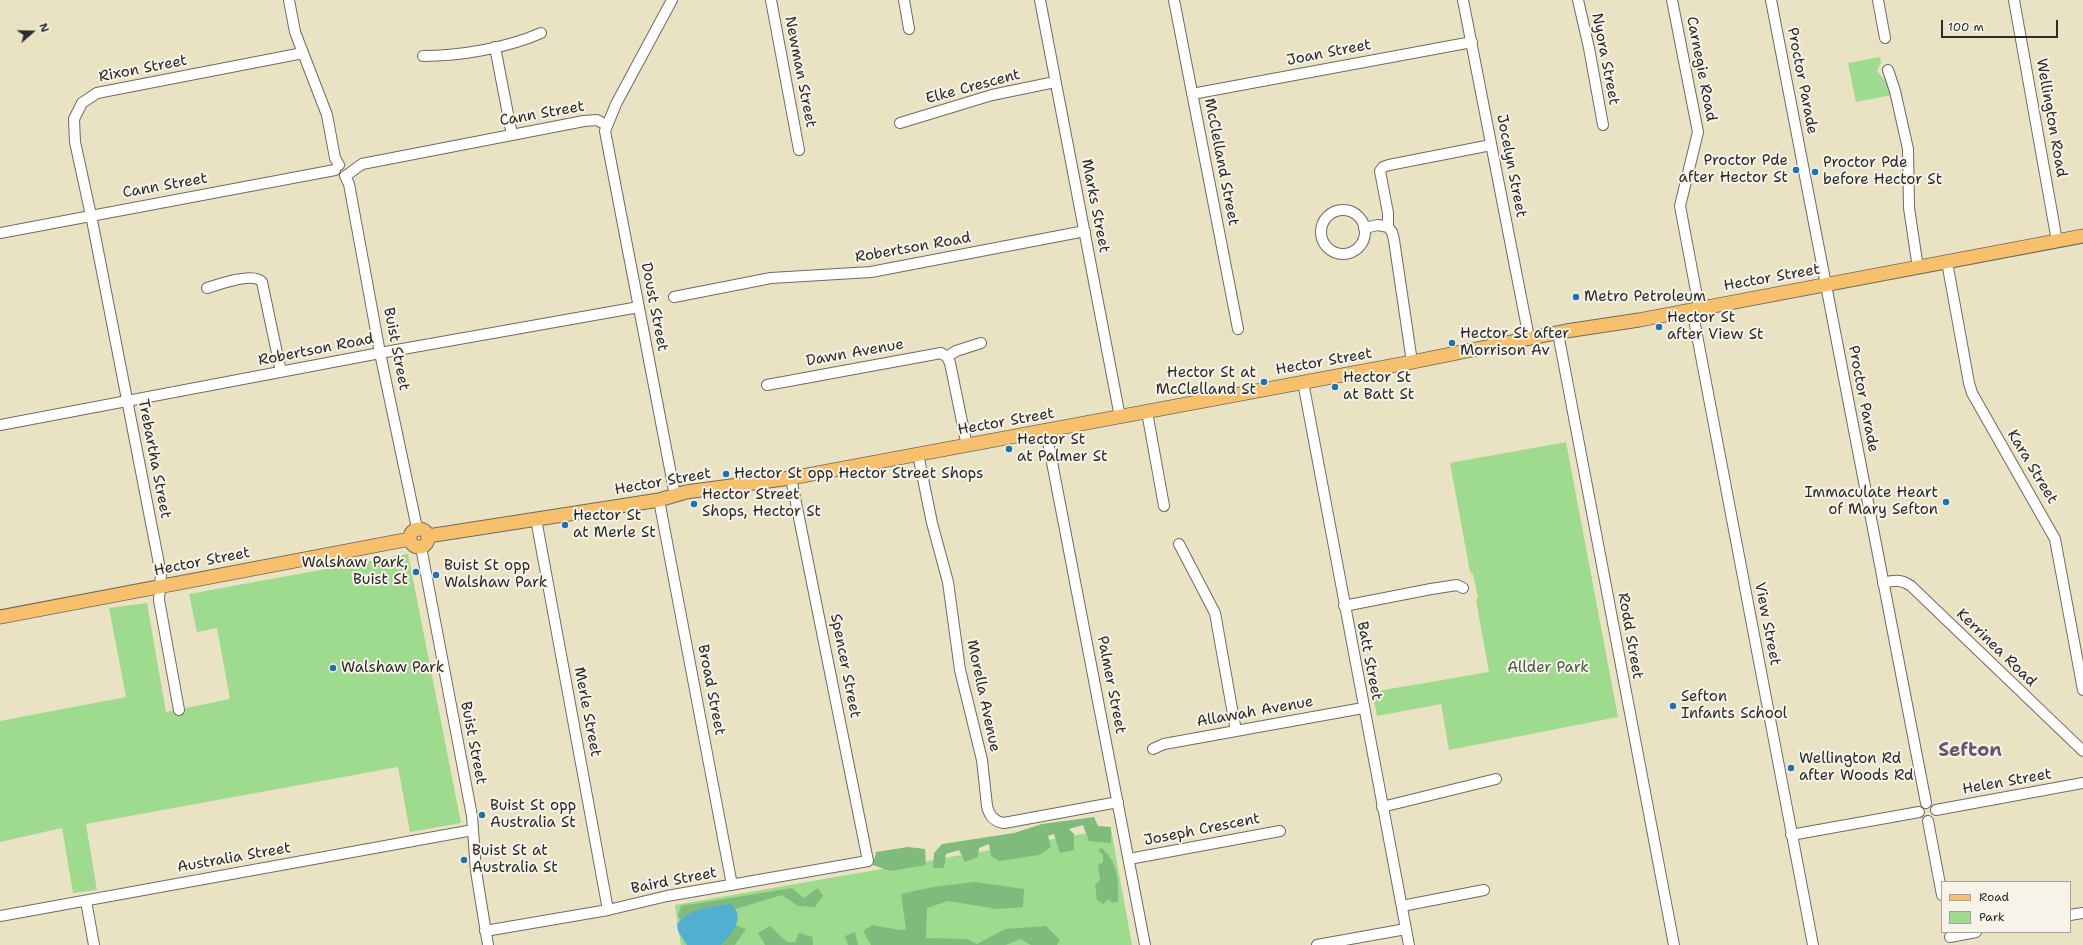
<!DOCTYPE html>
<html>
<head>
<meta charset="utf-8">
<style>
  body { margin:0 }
  #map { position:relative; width:2083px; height:945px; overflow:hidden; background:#eae3c3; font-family:"Shantell Sans",sans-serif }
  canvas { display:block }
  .legend { position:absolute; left:1941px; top:881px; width:130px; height:52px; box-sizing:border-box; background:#f7f3e8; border:1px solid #a5a39c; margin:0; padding:5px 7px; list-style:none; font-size:12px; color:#2b2b2b }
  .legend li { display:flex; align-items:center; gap:8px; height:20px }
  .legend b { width:20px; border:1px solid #a5a39c }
  .north { position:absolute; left:12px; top:12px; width:40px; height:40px; -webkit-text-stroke:3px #f7f3e8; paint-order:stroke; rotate:70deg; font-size:11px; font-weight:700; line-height:16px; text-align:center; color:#2b2b2b }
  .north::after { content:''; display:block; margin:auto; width:14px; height:18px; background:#2b2b2b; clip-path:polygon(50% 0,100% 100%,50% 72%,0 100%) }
  .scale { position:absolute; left:1941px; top:20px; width:117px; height:18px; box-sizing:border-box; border:2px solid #2b2b2b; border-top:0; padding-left:5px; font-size:12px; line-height:14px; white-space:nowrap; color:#2b2b2b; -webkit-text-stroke:3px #f7f3e8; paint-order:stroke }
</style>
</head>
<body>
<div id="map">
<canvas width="2083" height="945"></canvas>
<ul class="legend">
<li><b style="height:5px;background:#f7c06c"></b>Road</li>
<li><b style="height:11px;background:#9fdb8f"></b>Park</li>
</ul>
<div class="north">N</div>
<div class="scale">100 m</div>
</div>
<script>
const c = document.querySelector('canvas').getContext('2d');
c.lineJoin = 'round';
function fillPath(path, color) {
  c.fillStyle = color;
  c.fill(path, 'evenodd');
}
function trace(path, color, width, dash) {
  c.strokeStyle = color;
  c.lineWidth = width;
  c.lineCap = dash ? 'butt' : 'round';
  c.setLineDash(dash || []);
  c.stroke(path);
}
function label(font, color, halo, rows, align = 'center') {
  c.font = font + ' "Shantell Sans",sans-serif';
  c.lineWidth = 4;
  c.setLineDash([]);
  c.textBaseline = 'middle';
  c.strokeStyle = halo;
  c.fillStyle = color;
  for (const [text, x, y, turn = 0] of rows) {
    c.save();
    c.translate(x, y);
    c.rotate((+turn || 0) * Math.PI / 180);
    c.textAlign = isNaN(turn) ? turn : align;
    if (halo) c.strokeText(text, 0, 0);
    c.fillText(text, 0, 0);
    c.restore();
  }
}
fillPath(new Path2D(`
  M 1880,57 L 1881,62 L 1877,71 L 1888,84 L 1892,95 L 1856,102 L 1848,63 Z
  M 1566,442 L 1618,717 L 1449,750 L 1441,704 L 1377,716 L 1372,692 L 1489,672 L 1476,600 L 1478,597 L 1473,574 L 1470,572 L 1450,463 Z
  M 408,554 L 461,823 L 410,832 L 398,767 L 86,824 L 97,890 L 73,893 L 62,828 L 0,842 L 0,721 L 126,697 L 109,608 L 147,603 L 166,712 L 230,699 L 217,628 L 197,632 L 189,594 Z
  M 1111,829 L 1132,945 L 681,945 L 675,905 Z`), '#9fdb8f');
fillPath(new Path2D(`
  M 1094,817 L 1098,826 L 1111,827 L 1111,843 L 1089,841 L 1083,825 L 1069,829 L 1074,834 L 1074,850 L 1060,853 L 1054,834 L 1048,836 L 1051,847 L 1039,855 L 999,861 L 991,856 L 989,844 L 979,848 L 978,857 L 965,862 L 959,850 L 946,854 L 944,868 L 933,868 L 934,853 L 942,844 L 1014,833 L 1042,824 Z
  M 908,847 L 925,849 L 926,865 L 890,871 L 873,865 L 876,852 Z
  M 1101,848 C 1118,861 1119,882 1118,902 L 1112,903 L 1109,899 L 1103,904 L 1097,900 L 1095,885 L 1100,880 L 1098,865 L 1103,862 L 1103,855 L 1098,850 Z
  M 975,882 L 1024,889 L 1023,907 L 997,909 L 948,901 L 927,908 L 926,938 L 967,939 L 977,944 L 1005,929 L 1046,926 L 1060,940 L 1057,945 L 1031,945 L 1020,939 L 1006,945 L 871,945 L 863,931 L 872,925 L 900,930 L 906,929 L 901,894 L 933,887 Z
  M 792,888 L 804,898 L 818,888 L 823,896 L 815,907 L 798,906 L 782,895 L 732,910 L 682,922 L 678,916 L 681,906 Z
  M 732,924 L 746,929 L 735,945 L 716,945 Z
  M 770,926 L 787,942 L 795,942 L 799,933 L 813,937 L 813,945 L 765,945 L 758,933 Z
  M 855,932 L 858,945 L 848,945 L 845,936 Z`), '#7fbb7a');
fillPath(new Path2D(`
  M 730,904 C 747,916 732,934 721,945 L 687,945 L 678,931 L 677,924 C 690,908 710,907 730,904 Z`), '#52afd0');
const minor = new Path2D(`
  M 289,0 L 295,32 L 327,115 L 335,158 L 339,165
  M 672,0 L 616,104 L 605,131 L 675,495
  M 771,0 L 799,150
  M 904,0 L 909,29
  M 1040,0 L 1120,417
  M 1174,0 L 1238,329
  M 1463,0 L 1529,338
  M 1578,0 L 1589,48 L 1603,125
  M 1672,0 L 1698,132 L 1680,206 L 1699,307
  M 1771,0 L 1926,803
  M 1878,0 L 1885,38
  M 2014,0 L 2057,241
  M 495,47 L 512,135
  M 423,56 C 460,56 507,48 541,33
  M 1888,70 L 1895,91 L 1908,149 L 1909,208 L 1918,268
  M 1192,94 L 1472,42
  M 900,123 L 992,95 L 1055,82
  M 347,175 L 362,164 L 584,121 L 597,120 L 606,125
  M 345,176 L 349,184 L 380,353 L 417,528
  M1321 232a22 22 0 1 1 44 0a22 22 0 1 1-44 0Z
  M 1364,228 L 1378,225 L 1388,227
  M 0,233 L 335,170
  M 1947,262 L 1969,383 L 1972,393 L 2055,539 L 2083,690
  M 207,288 C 219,284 254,272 262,282 L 281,372
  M 674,297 L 771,278 L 871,272 L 1085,231
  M 1692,309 L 1813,945
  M 1558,333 L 1674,945
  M 947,357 L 956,351 L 981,343
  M 1412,362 L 1394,240 L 1392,232 L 1388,227 L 1388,213 L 1380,171 L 1383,167 L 1389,165 L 1491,145
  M 1303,382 L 1409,945
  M 767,385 L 941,353 L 947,357 L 950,363 L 967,446
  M 1147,412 L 1164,506
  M 0,425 L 380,353 L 639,307
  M 1046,431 L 1145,945
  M 918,454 L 932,523 L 948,582 L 960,670 L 982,760 L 987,806 C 989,816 995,822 1004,823 L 1118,802
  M 659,500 L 732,885
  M 536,519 L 608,910
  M 1179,544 L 1215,613 L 1236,731
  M 421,547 L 472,816 L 476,871 L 488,945
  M 1883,583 C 1894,580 1901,579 1911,586 L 2083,751
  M 1344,606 L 1431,589 L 1457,585 L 1463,588
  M 179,710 L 159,600 L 161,574 L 92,220 L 75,142 L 74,119 L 82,103 L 97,93 L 303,53
  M 1153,749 L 1164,744 L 1363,708
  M 1382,807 L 1496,779
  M 1936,810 L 2083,783
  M 1928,821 L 1942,895
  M 1791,835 L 1919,812
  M 1129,859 L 1280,831
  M 86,901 L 94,945
  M 1402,906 L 1484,890
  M 2070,915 L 2083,913
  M 0,916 L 473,830
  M 485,931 L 608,910 L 667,896 L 868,861 L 791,478
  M 1950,937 L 1976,932
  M 1317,945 L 1406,929`);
const major = new Path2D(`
  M410 538a9 9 0 1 1 18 0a9 9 0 1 1-18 0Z
  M 428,536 L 659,500 L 686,492 L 791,478 L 1412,362 L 1566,331 L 1639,320 L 2083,236
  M 0,617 L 410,539`);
trace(minor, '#6e6b60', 12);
trace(major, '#6e6b60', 15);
trace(minor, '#fff', 10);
trace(major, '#f7c06c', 13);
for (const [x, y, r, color] of [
  [1796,170,4,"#1f6fb2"],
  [1815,172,4,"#1f6fb2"],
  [1576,297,4,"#1f6fb2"],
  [1659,327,4,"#1f6fb2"],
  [1452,343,4,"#1f6fb2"],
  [1264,382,4,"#1f6fb2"],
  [1335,387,4,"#1f6fb2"],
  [1009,449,4,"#1f6fb2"],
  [726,474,4,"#1f6fb2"],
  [1946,502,4,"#1f6fb2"],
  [694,504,4,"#1f6fb2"],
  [565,525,4,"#1f6fb2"],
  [416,572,4,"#1f6fb2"],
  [436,575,4,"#1f6fb2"],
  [333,668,4,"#1f6fb2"],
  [1673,706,4,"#1f6fb2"],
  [1791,768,4,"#1f6fb2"],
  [482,815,4,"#1f6fb2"],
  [464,860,4,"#1f6fb2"]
]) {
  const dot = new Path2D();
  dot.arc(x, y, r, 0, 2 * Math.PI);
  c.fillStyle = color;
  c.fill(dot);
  trace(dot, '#f7f3e8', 1.5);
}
label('15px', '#2b2b2b', '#f7f3e8', [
  ["Joan Street",1329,53,-11],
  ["Nyora Street",1605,59,79],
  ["Rixon Street",143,69,-11],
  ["Carnegie Road",1701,69,79],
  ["Newman Street",800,72,79],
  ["Proctor Parade",1802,81,79],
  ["Elke Crescent",973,87,-15],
  ["Cann Street",542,114,-10],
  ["Wellington Road",2051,118,80],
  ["McClelland Street",1221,162,79],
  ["Jocelyn Street",1511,166,79],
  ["Cann Street",165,186,-10],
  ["Marks Street",1095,206,79],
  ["Robertson Road",913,248,-10],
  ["Hector Street",1772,278,-10],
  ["Doust Street",654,307,79],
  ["Buist Street",396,349,79],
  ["Robertson Road",316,350,-11],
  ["Dawn Avenue",855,353,-10],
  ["Hector Street",1324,362,-10],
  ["Proctor Parade",1863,399,79],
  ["Hector Street",1006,422,-10],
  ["Trebartha Street",154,459,79],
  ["Kara Street",2032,467,59],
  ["Hector Street",663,482,-10],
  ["Hector Street",202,562,-11],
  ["View Street",1767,624,79],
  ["Rodd Street",1630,636,80],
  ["Kerrinea Road",1996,648,44],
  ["Batt Street",1369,661,79],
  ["Spencer Street",845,666,79],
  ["Palmer Street",1111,685,79],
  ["Broad Street",711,690,79],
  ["Morella Avenue",983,696,78],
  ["Merle Street",587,712,79],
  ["Allawah Avenue",1255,712,-10],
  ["Buist Street",473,743,79],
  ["Helen Street",2007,782,-10],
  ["Joseph Crescent",1202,830,-11],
  ["Australia Street",234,858,-10],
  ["Baird Street",674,881,-11]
]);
label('15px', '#2b2b2b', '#f7f3e8', [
  ["Proctor Pde",1788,161,"right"],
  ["after Hector St",1788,178,"right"],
  ["Proctor Pde",1823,163],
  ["before Hector St",1823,180],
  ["Metro Petroleum",1584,297],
  ["Hector St",1667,318],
  ["after View St",1667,335],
  ["Hector St after",1460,334],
  ["Morrison Av",1460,351],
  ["Hector St at",1256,373,"right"],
  ["McClelland St",1256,390,"right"],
  ["Hector St",1343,378],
  ["at Batt St",1343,395],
  ["Hector St",1017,440],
  ["at Palmer St",1017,457],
  ["Hector St opp Hector Street Shops",734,474],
  ["Immaculate Heart",1938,493,"right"],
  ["of Mary Sefton",1938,510,"right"],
  ["Hector Street",702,495],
  ["Shops, Hector St",702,512],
  ["Hector St",573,516],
  ["at Merle St",573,533],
  ["Walshaw Park,",408,563,"right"],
  ["Buist St",408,580,"right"],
  ["Buist St opp",444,566],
  ["Walshaw Park",444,583],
  ["Walshaw Park",341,668],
  ["Sefton",1681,697],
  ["Infants School",1681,714],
  ["Wellington Rd",1799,759],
  ["after Woods Rd",1799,776],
  ["Buist St opp",490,806],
  ["Australia St",490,823],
  ["Buist St at",472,851],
  ["Australia St",472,868]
], 'left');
label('15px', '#485744', '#f7f3e8', [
  ["Allder Park",1548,668]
]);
label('bold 19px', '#69576e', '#f7f3e8', [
  ["Sefton",1970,751]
]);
</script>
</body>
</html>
